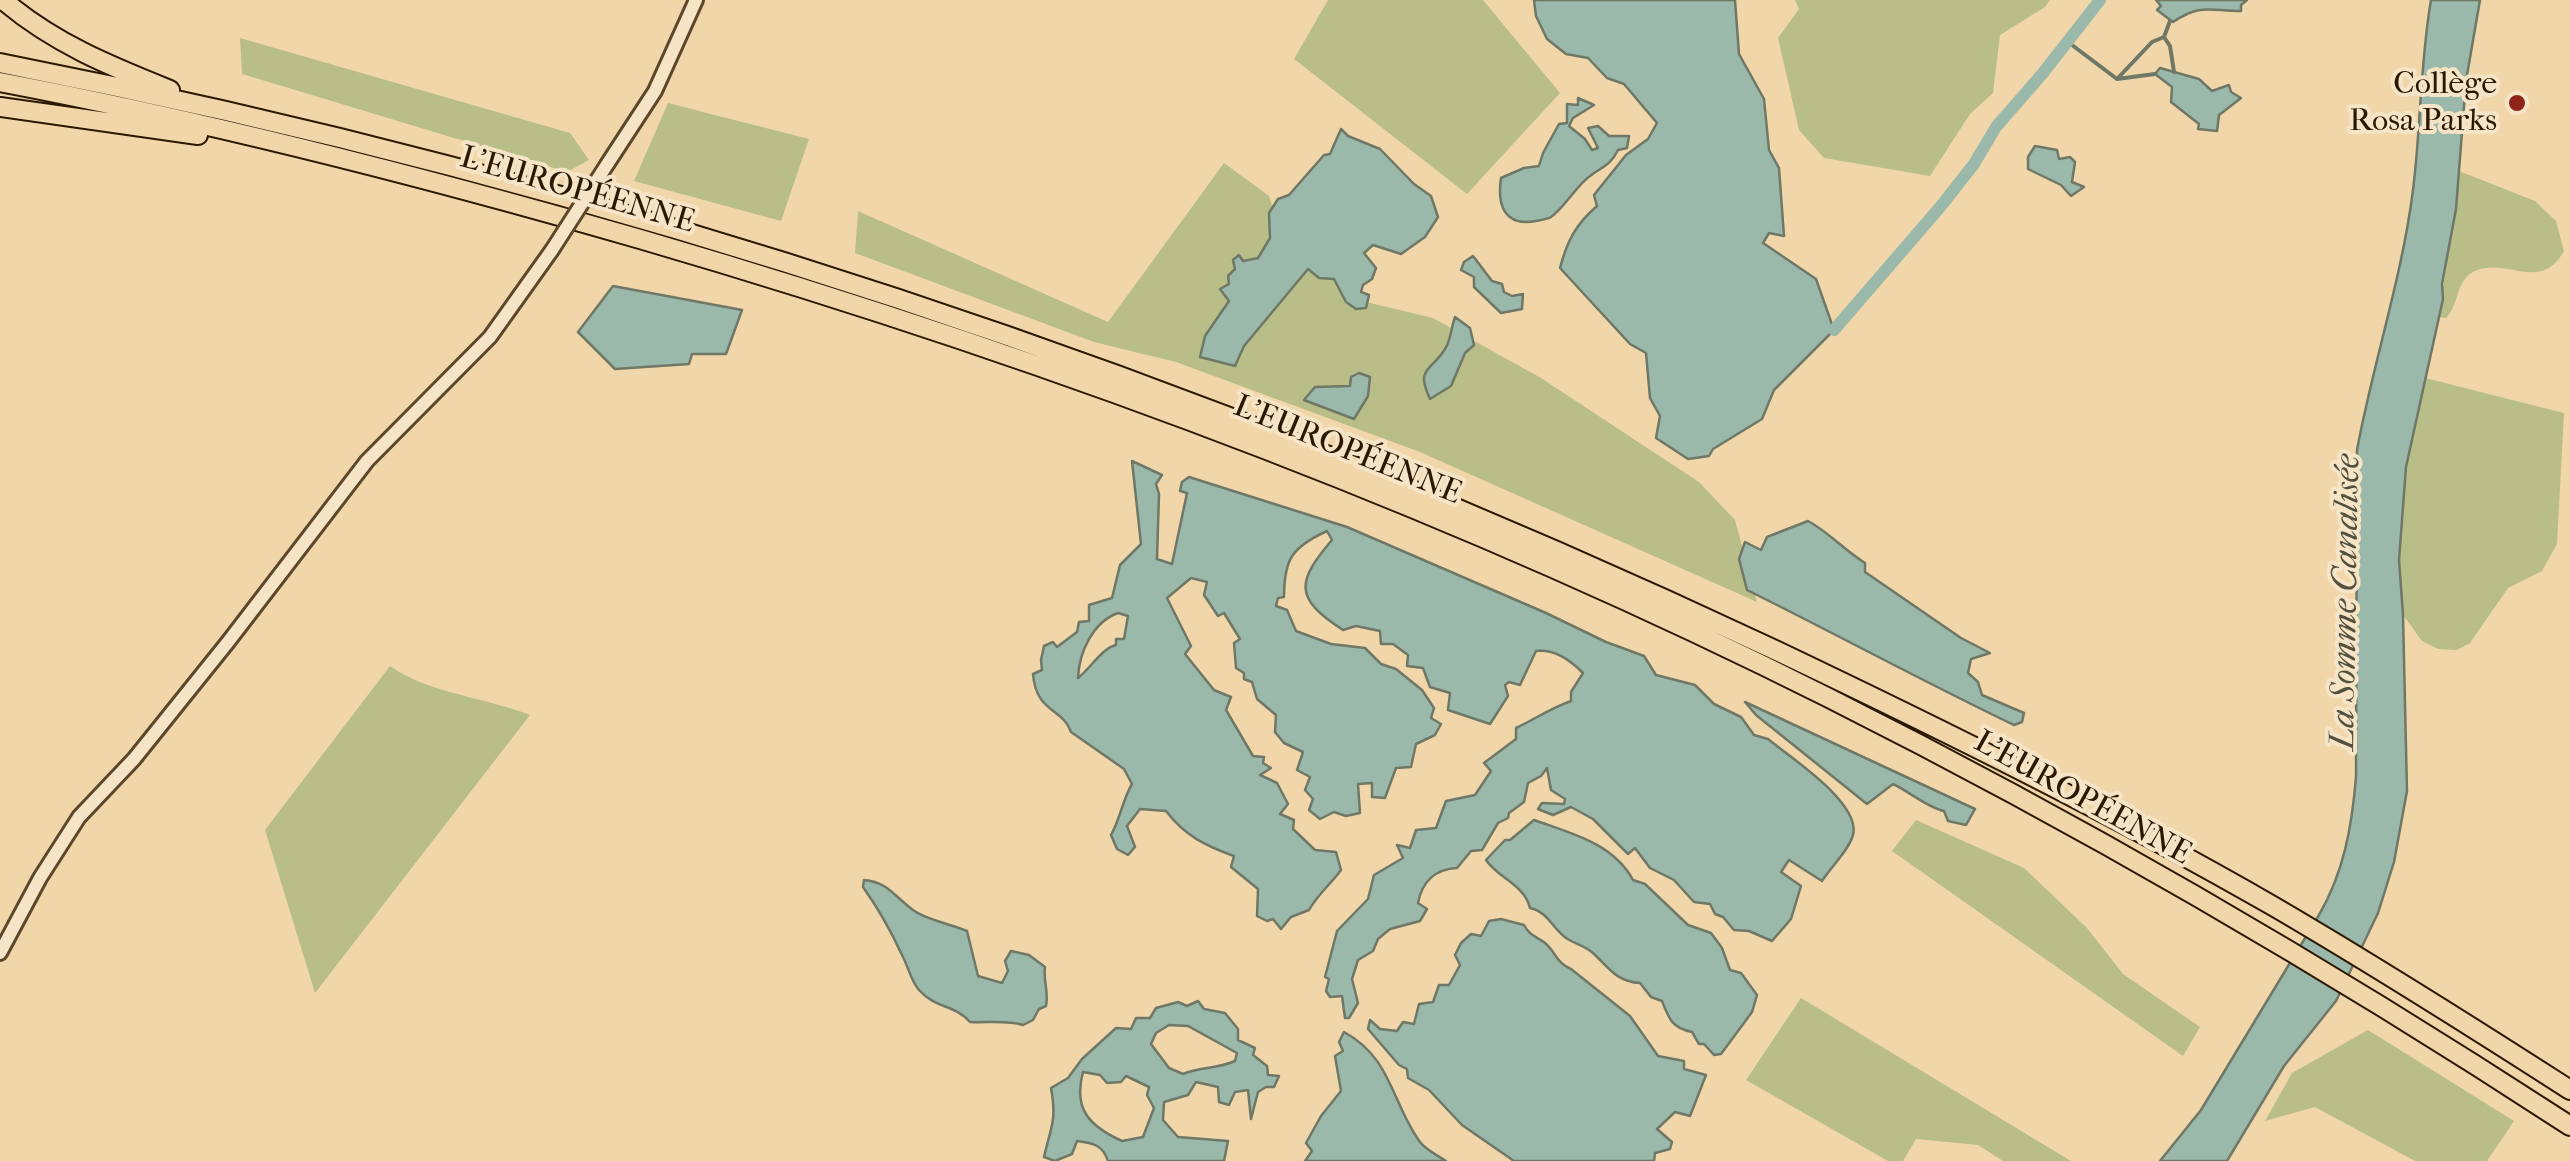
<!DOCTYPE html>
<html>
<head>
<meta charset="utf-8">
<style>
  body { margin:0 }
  canvas { display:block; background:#f1d6a9 }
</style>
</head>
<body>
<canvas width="2570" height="1161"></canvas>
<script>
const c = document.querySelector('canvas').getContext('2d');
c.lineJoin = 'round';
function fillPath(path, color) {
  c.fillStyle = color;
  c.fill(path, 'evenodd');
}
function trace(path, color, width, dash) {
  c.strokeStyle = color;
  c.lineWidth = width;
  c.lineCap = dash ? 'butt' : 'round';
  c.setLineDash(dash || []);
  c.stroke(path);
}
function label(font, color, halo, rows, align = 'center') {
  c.font = font + ' "IM FELL French Canon",serif';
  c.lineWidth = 8;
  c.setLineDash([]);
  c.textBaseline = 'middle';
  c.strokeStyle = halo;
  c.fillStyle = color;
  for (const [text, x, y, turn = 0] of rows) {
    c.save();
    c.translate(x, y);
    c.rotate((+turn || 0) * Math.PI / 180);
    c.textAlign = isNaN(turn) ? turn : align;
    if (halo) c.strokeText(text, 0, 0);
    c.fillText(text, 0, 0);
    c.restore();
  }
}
fillPath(new Path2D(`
  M 1328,0 L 1483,0 L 1560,93 L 1467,194 L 1294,59 Z
  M 1795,0 L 2050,0 L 2045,7 L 2000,35 L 1993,93 L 1970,114 L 1930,176 L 1824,158 L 1799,130 L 1778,38 L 1799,9 Z
  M 240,38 L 570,133 L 589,160 L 567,172 L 242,74 Z
  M 668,103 L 809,139 L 781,221 L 634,181 Z
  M 1224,163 L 1269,196 L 1281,232 L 1358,300 L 1433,318 L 1541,378 L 1699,482 L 1735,520 L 1757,602 L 1420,452 L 1176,362 L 1094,342 L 855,253 L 858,211 L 1108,322 Z
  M 2459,171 L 2535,201 L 2556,221 L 2564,251 C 2540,293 2508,257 2475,271 C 2455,280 2460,304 2446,318 L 2439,317 Z
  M 2425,378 L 2564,413 L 2557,544 L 2542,571 L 2508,588 L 2470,643 L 2457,650 L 2438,649 L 2422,641 L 2403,615 L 2399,560 L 2406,467 Z
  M 390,666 C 430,694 485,697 530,715 L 315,993 L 265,830 Z
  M 1916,820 L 2024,868 L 2087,928 L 2123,974 L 2200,1027 L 2183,1056 L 1892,851 Z
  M 1801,998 L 2071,1161 L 2003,1161 L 1978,1145 L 1916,1139 L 1903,1161 L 1888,1161 L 1746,1080 Z
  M 2368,1030 L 2514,1121 L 2487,1161 L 2415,1161 L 2315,1107 L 2265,1121 L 2292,1073 Z`), '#b9be89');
const water = new Path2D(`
  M 1534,0 L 1735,0 L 1739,54 L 1764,99 L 1769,150 L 1779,168 L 1784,236 L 1769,233 L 1763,243 L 1816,279 L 1834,330 L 1774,390 L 1762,419 L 1713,449 L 1709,456 L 1688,459 L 1656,438 L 1660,416 L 1650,398 L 1646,353 L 1630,344 L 1560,268 C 1567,241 1576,224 1597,206 L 1594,195 L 1626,155 L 1648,139 L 1657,123 L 1624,84 L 1607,78 L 1588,58 L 1566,54 L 1547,39 L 1536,16 Z
  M 2156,0 L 2247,0 L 2241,5 L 2241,11 C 2210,11 2201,3 2173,22 L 2157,10 L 2161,6 Z
  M 2431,0 L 2480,0 L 2466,81 L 2456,209 L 2442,284 L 2443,299 L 2406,467 L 2399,560 L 2403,615 L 2407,791 L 2394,862 L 2378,913 L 2336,1001 L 2284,1066 L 2227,1161 L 2160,1161 L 2201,1110 L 2319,915 C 2344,872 2352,826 2356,777 L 2357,450 C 2373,363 2402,278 2413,190 C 2421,127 2420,63 2431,0 Z
  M 2160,68 L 2199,79 L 2212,91 L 2229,85 L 2231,92 L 2241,98 L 2219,115 L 2217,131 L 2198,129 L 2199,124 L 2171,102 L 2172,87 L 2155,74 Z
  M 1578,98 L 1594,105 L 1573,118 L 1569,126 L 1585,139 L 1592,150 L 1598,148 L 1588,128 L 1598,126 L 1609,136 L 1629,136 L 1627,148 L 1618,150 C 1610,166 1603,166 1590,176 C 1575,187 1566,206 1551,217 C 1548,219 1541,220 1536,221 C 1504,227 1497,205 1501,178 L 1524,168 L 1539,166 L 1543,153 L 1559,124 L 1567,123 L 1567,104 L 1578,105 Z
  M 1341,129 L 1348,136 L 1380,149 L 1414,184 L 1431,196 L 1438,217 L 1425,237 L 1401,254 L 1373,245 L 1364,253 L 1376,268 L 1372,279 L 1363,285 L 1361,292 L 1369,295 L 1366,308 L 1356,309 L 1346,302 L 1334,279 L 1319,278 L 1308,269 L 1244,346 L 1235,366 L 1200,357 L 1205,336 L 1229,301 L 1220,289 L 1229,284 L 1228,276 L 1235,269 L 1233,260 L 1239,255 L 1243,261 L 1258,258 L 1270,238 L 1269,213 L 1278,199 L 1289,195 L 1324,155 L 1330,154 Z
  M 2035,146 L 2057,150 L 2059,159 L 2070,157 L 2075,162 L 2072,182 L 2084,187 L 2071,196 L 2061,185 L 2028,169 L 2028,157 Z
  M 1473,256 L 1492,281 L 1502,284 L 1504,292 L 1512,296 L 1523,294 L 1522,309 L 1501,313 L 1474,287 L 1474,277 L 1461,270 L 1464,262 Z
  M 613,286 L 742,310 L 726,354 L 692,354 L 689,364 L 615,369 L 578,332 Z
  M 1455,317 L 1470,328 L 1474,345 L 1465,353 L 1451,386 L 1430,399 C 1415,367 1431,372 1445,349 C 1451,340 1451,328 1455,317 Z
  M 1359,373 L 1370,377 L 1368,396 L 1354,419 L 1304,400 L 1315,387 L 1350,386 L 1351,377 Z
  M 1132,461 L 1162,475 L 1156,484 L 1159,494 L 1157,559 L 1172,564 L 1187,493 L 1180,491 L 1182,482 L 1189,477 L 1347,527 L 1546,613 L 1606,642 L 1644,656 L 1656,675 L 1695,685 L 1714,704 L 1741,717 L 1754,735 L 1768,739 C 1792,759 1861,803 1853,835 C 1849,850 1831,867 1822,881 L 1789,860 L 1781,872 L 1801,886 L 1791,919 L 1772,941 L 1749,931 L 1734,930 L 1723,917 L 1715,914 L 1710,904 L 1694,902 L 1674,880 L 1650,868 L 1635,848 L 1628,854 L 1593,819 L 1571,807 L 1553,815 L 1538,809 L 1542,803 L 1564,804 L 1565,799 L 1551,790 L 1547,768 L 1541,776 L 1528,783 L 1524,802 L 1509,813 L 1508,818 L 1498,823 L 1482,850 L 1471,851 L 1457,868 C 1435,869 1422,882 1418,903 L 1427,909 L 1420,921 L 1390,929 L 1378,939 L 1373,951 L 1358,960 L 1352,979 L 1358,1003 L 1349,1018 L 1345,1018 L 1342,996 L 1330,997 L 1326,991 L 1329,979 L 1325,977 L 1337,931 L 1368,899 L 1374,875 L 1403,858 L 1397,845 L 1410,848 L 1416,830 L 1436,828 L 1446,801 L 1475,795 L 1491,771 L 1484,763 L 1516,739 L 1516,728 C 1535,719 1551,708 1571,701 L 1571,692 L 1583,673 C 1570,660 1555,649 1536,651 L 1520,685 L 1509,682 L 1505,685 L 1508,696 L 1490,724 L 1448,710 L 1450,693 L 1430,687 L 1423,668 L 1407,666 L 1408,655 L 1393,644 L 1381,644 L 1380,631 L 1356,626 L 1343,630 C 1293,598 1297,581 1332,540 L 1327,531 C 1292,547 1284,559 1284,597 L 1278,598 L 1276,606 L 1287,610 L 1296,631 L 1331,644 L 1365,648 L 1381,664 L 1396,669 L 1422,690 L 1434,708 L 1431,718 L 1441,724 L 1435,735 L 1416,744 L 1411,767 L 1396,768 L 1385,798 L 1372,797 L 1372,783 L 1358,784 L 1360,813 L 1346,816 L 1334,812 L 1320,819 L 1309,810 L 1313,799 L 1305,790 L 1310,777 L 1297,770 L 1303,752 L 1284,743 L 1275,732 L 1276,715 L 1257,699 L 1252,682 L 1244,679 L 1244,673 L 1236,668 L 1234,643 L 1240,639 L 1224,613 L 1218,616 L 1204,595 L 1207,582 L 1191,578 L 1167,598 L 1191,646 L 1185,654 L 1214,690 L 1231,697 L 1226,710 L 1253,756 L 1264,757 L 1263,763 L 1271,768 L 1260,775 L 1277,783 L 1288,804 L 1280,814 L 1294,820 L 1293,829 L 1315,850 L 1336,852 L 1341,870 C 1330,885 1318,894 1309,910 L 1291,917 L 1281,929 L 1273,919 L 1267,921 L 1257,916 L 1258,889 L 1231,867 L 1234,856 C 1206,846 1185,836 1166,811 L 1140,809 L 1127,826 L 1135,847 L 1128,855 L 1117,849 L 1111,835 C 1121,817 1122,801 1132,784 L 1124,769 L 1071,732 C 1063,708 1036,713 1033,674 L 1042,670 L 1041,660 L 1044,646 L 1053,642 L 1057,647 L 1077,632 L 1079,622 L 1089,621 L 1089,605 L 1112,598 L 1120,565 L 1141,544 ZM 1118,613 L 1128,616 L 1124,639 L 1116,639 L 1116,645 C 1102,648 1090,669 1078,678 C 1079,652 1093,622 1118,613 Z
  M 1808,521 C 1830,533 1844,550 1865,563 L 1865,572 L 1961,638 L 1990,653 L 1971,659 L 1968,673 L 1978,682 L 1982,695 L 2024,713 L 2022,722 L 2014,725 C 1924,682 1836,634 1747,590 L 1739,559 L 1745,542 L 1761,550 L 1767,537 Z
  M 1745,702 L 1975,809 L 1966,825 L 1948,821 L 1944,811 C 1928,808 1910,792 1893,784 L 1867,804 L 1756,715 Z
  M 1534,820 C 1570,833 1613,843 1633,880 L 1645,884 L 1688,925 L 1711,933 L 1722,948 L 1730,970 L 1741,973 L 1757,995 L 1752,1012 L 1721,1054 L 1714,1055 L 1704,1044 L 1699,1044 L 1692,1032 C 1672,1028 1669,1019 1662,1001 L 1651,997 L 1640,983 C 1617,982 1609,968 1594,954 C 1586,946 1575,944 1566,938 C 1552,928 1548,912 1530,908 C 1525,885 1498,878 1486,860 L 1505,840 L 1510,840 Z
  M 864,880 C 888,882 895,897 913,910 C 926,920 951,924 967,931 L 978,976 L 1002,983 L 1008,971 L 1005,961 L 1011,951 L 1029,955 L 1045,967 C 1043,982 1049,991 1046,1006 L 1039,1009 L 1033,1020 L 1023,1025 C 1007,1020 987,1023 970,1022 C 954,1004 936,1009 919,990 C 911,981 908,966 902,955 C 891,931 878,908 863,887 Z
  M 1501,919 L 1524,925 C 1530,936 1536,936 1545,943 C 1556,952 1556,963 1571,969 L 1630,1016 L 1658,1056 L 1684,1061 L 1684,1069 L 1706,1075 L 1690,1116 L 1675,1112 L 1657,1129 L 1672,1142 L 1670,1149 L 1655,1153 L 1654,1161 L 1514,1161 L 1462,1125 L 1429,1090 L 1408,1078 L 1407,1069 L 1399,1065 L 1368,1029 L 1370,1020 L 1380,1029 L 1397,1031 L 1403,1022 L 1414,1024 L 1419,1004 L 1433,1002 L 1439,985 L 1449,985 L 1460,965 L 1455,955 L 1461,943 L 1471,934 L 1481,936 L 1489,921 Z
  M 1198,1001 L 1204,1009 L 1225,1013 L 1238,1029 L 1238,1040 L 1255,1048 L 1253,1055 L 1267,1066 L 1268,1075 L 1279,1076 L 1274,1087 L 1266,1087 L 1258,1092 L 1251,1119 L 1248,1090 L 1235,1092 L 1229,1105 L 1219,1102 L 1218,1087 L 1196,1082 L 1188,1095 L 1164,1102 L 1163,1120 L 1178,1137 L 1228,1141 L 1224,1161 L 1108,1161 C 1103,1145 1093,1143 1077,1141 L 1072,1154 L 1055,1161 L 1044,1157 C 1051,1126 1057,1121 1051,1088 L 1068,1078 L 1082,1059 L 1116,1028 L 1131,1029 L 1136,1018 L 1150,1018 L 1156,1008 L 1178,1002 L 1187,1006 ZM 1169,1025 L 1188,1026 L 1237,1053 L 1235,1061 C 1217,1069 1200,1067 1183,1074 L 1169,1068 L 1151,1044 L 1156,1033 ZM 1083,1072 L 1100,1075 L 1107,1083 L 1121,1082 L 1126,1076 L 1149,1087 L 1147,1095 L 1154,1108 L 1143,1137 L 1122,1141 C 1089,1126 1073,1109 1083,1072 Z
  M 1344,1032 C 1392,1058 1391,1102 1420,1142 C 1426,1150 1437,1155 1446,1161 L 1305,1161 L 1312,1151 L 1306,1143 L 1321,1116 L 1341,1091 L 1335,1056 L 1343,1051 L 1339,1042 Z`);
fillPath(water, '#9bb9aa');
trace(water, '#6f7866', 2.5);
trace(new Path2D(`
  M 2170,21 L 2164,37 L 2170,46 L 2174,72
  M 2068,42 L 2117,79 L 2155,74
  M 2117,79 L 2152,42 L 2164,37`), '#6f7866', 4);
trace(new Path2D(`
  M 1834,330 L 1941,206 L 1974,164 L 1996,127 L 2043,73 L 2100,0`), '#9bb9aa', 12);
const minor = new Path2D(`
  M 608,163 L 655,91 L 696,0
  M 0,953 L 40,878 L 79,817 L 134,759 L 228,642 L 367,461 L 490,337 L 552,250`);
const highway = new Path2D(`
  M 3,0 C 53,43 110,66 170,90
  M 0,63 C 614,183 1209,383 1775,650 C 1943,730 2111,813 2273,906 C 2374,965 2472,1027 2570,1090
  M 0,82 C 216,123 429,178 640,239 C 1048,358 1449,507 1829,698 C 2084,826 2331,970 2570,1126
  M 0,107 L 198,135`);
trace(minor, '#5d472a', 18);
trace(highway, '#2c1700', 22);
trace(minor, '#f6e4c7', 12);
trace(highway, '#f1d6a9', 18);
const minorBridge = new Path2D(`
  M 552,250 L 608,163`);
trace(minorBridge, '#5d472a', 18, []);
trace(minorBridge, '#f6e4c7', 12);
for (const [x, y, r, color] of [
  [2517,103,10,"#8f2418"]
]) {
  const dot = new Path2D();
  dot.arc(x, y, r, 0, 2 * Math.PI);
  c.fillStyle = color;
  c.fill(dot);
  trace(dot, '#f6e4c7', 4);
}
label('32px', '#2c1700', '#f6e4c7', [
  ["Collège",2497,85],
  ["Rosa Parks",2497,122]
], 'right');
label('32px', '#2c1700', '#f6e4c7', [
  ["L'EUROPÉENNE",577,191,16],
  ["L'EUROPÉENNE",1347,451,22],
  ["L'EUROPÉENNE",2082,799,29]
]);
label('italic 35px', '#53503c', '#f6e4c7', [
  ["La Somme Canalisée",2347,602,-89]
]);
</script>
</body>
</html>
